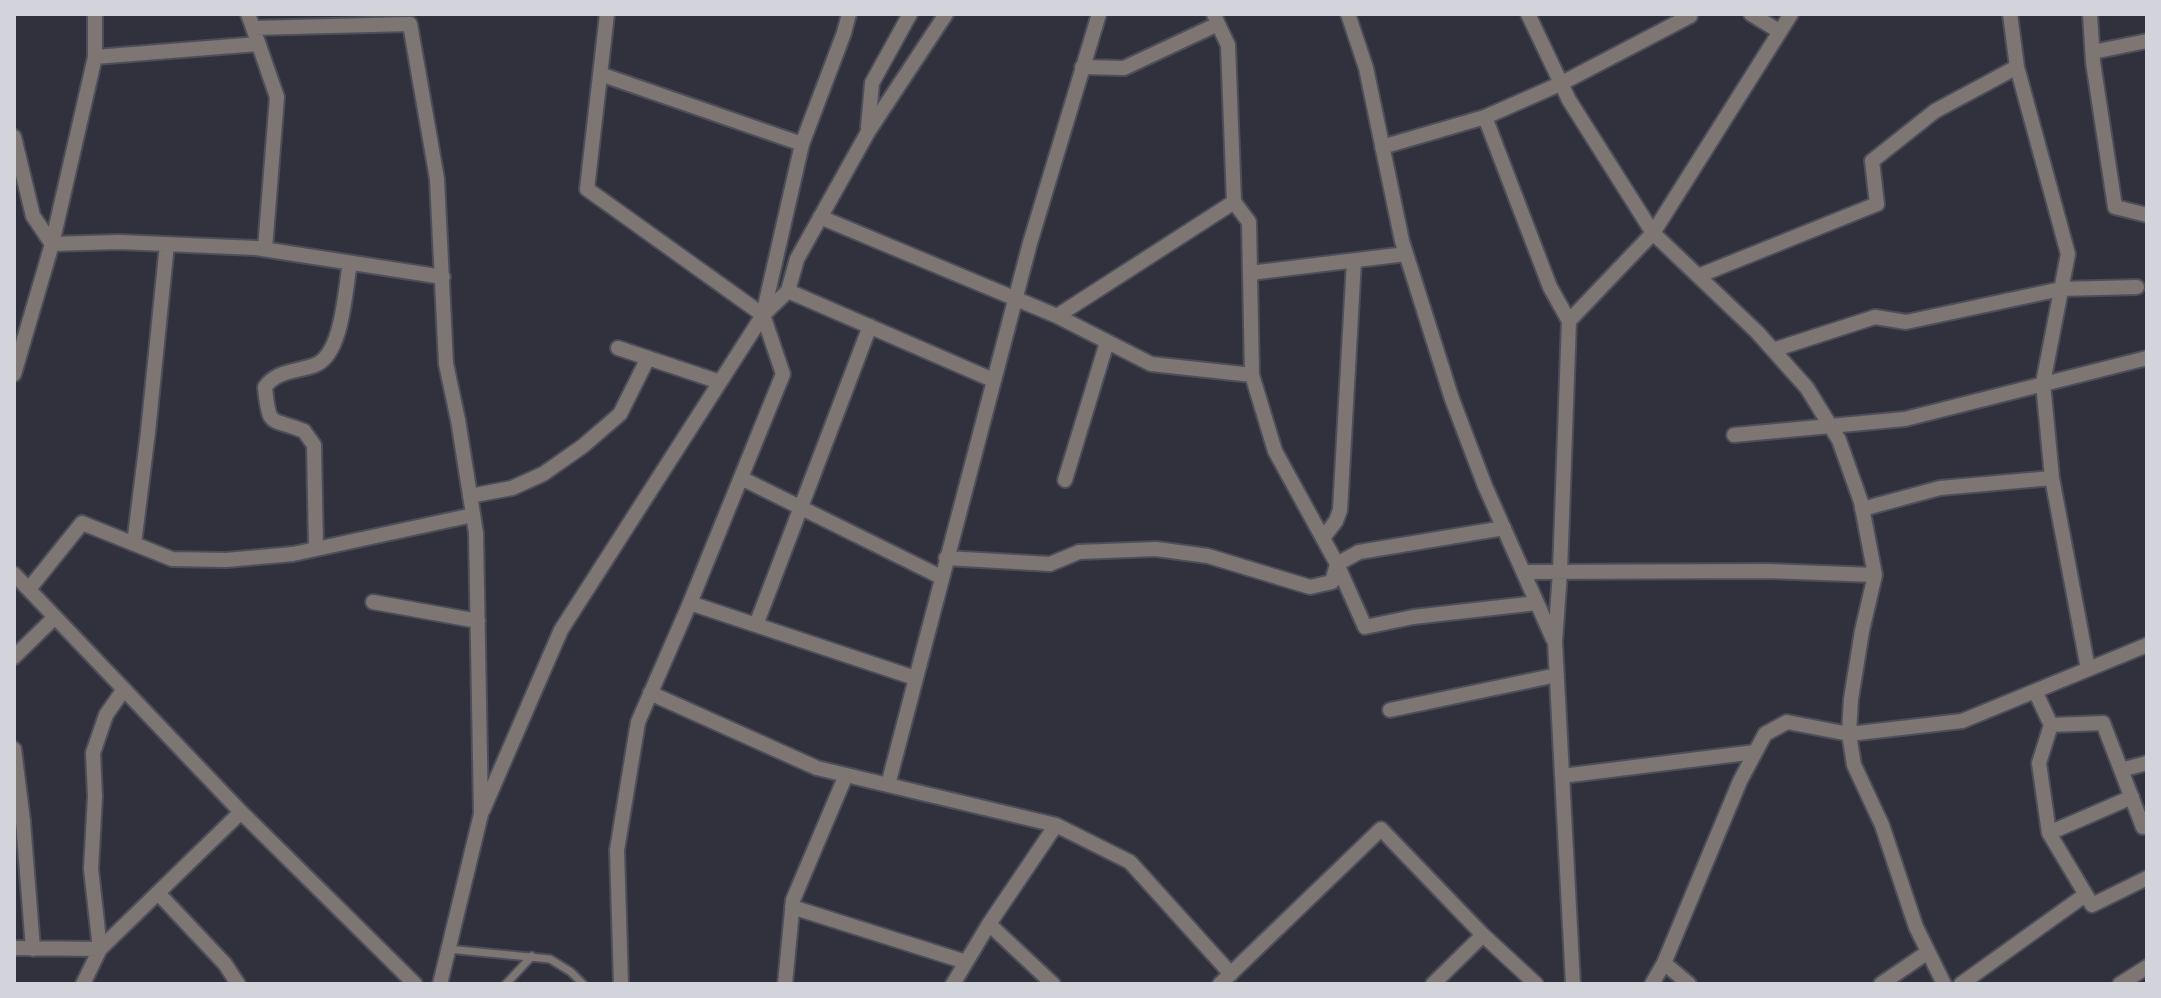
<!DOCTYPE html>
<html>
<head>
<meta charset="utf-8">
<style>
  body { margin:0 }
  #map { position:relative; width:2161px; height:998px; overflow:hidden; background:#31313e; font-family:Signika,sans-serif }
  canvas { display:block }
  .frame { position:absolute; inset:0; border:16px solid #d3d3db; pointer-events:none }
</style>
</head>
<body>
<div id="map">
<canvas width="2161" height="998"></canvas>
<div class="frame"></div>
</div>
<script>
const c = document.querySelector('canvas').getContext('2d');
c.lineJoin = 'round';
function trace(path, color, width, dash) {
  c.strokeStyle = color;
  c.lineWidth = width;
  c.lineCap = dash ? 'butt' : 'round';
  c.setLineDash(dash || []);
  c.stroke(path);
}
const service = new Path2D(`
  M 448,949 L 550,959 L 571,972 L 583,984
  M 506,984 L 532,956`);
const minor = new Path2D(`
  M 248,14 L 253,28 L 410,24 L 437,179 L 446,364 L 458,420 L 476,533 L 481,814 L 440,984
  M 607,14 L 587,189 L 763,315
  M 1348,14 L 1366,68 L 1402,241 L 1452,399 L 1485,486 L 1553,639
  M 1528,14 L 1569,100 L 1653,233 L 1757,332 L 1807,388 L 1839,440 L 1861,502 L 1875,575 L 1862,631 L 1851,699 L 1849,734 L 1854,765 L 1882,825 L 1916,927 L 1944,984
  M 1751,14 L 1779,31
  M 2010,14 L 2017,67
  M 2090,14 L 2093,62 L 2115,207 L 2147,215
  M 253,28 L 277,97 L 265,249
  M 2093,52 L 2147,41
  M 95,57 L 258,44
  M 1082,67 L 1124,68 L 1218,24 L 1214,14
  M 600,74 L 802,144
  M 1485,117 L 1550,287 L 1569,321
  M 868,128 L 872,83 L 910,14
  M 14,137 L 33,216 L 52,244
  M 1382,147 L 1485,117 L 1560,84 L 1690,16 L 1690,14
  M 1234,202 L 1249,222 L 1252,375
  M 820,217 L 1057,316 L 1234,202 L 1228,45 L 1218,24
  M 52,244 L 95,57 L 95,14
  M 1250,273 L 1406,254
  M 1698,276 L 1877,204 L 1872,161 L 1935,111 L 2017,67 L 2068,254 L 2043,383 L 2052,478
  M 788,291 L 993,380
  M 618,348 L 720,382
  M 1773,350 L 1875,317 L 1906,322 L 2061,289 L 2137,287
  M 14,374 L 52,244 L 119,242 L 256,248 L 443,277
  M 1734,435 L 1905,419 L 2147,358
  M 741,478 L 941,577
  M 1065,480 L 1107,342
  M 470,496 L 512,488 L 543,474 L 583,446 L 620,414 L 648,358
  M 1862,509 L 1940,488 L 2052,478 L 2088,669
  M 1504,528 L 1359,552 L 1337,564 L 1365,627 L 1413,617 L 1537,603
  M 1323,538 L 1336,521 L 1340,510 L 1354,261
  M 134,544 L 148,432 L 167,244
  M 316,549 L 314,445 L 304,431 C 271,417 269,430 265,387 C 277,370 297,372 315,365 C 343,354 345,289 350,263
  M 946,558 L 1050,564 L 1079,552 L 1156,549 L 1208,556 L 1310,587 L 1332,582 L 1337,564 L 1275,451 L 1252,375 L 1151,364 L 1057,316
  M 1524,572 L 1768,571 L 1875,575
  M 14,574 L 241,812 L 415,984
  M 29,589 L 82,523 L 172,559 L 226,560 L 293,554 L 473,515
  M 373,602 L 478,621
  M 690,603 L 915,678
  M 756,625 L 870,326
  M 14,657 L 55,617
  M 2035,691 L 2051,725 L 2103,723 L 2143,827 L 2147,827
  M 650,693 L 817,768 L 888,785 L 1030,243 L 1099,14
  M 1390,710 L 1557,675
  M 2051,725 L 2039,763 L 2049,833 L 2132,797
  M 14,749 L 23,821 L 33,949
  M 2121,770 L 2147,763
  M 1562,776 L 1755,752
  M 888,785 L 1056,825 L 1130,862 L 1231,974
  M 483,810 L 561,630 L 763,315 L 788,291 L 797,259 L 868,132 L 946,14
  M 2049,833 L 2092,905 L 2147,878
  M 158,893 L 225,964 L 238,984
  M 792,907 L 966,962
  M 989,924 L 1053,984
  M 14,948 L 100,949 L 83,984
  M 100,949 L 91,869 L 95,796 L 93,753 L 106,715 L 124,689
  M 100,949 L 241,812
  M 1664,963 L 1689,984
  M 621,984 L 617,850 L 638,722 L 690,603 L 783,374 L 763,315 L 802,144 L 844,33 L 849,14
  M 785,984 L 793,900 L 846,775
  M 953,984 L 989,924 L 1056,825
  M 1220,984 L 1381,829 L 1483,935 L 1536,984
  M 1433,984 L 1483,935
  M 1573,984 L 1555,642 L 1560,572 L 1569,321 L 1653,233 L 1791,14
  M 1652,984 L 1664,963 L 1740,781 L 1765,734 L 1787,722 L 1849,734 L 1962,721 L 2147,645
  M 1881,984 L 1928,952
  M 1961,984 L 2085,895
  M 2120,984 L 2147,967`);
trace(service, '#4e4e5a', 11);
trace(minor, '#4e4e5a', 18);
trace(service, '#7d7672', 7);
trace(minor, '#7d7672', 14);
</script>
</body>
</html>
